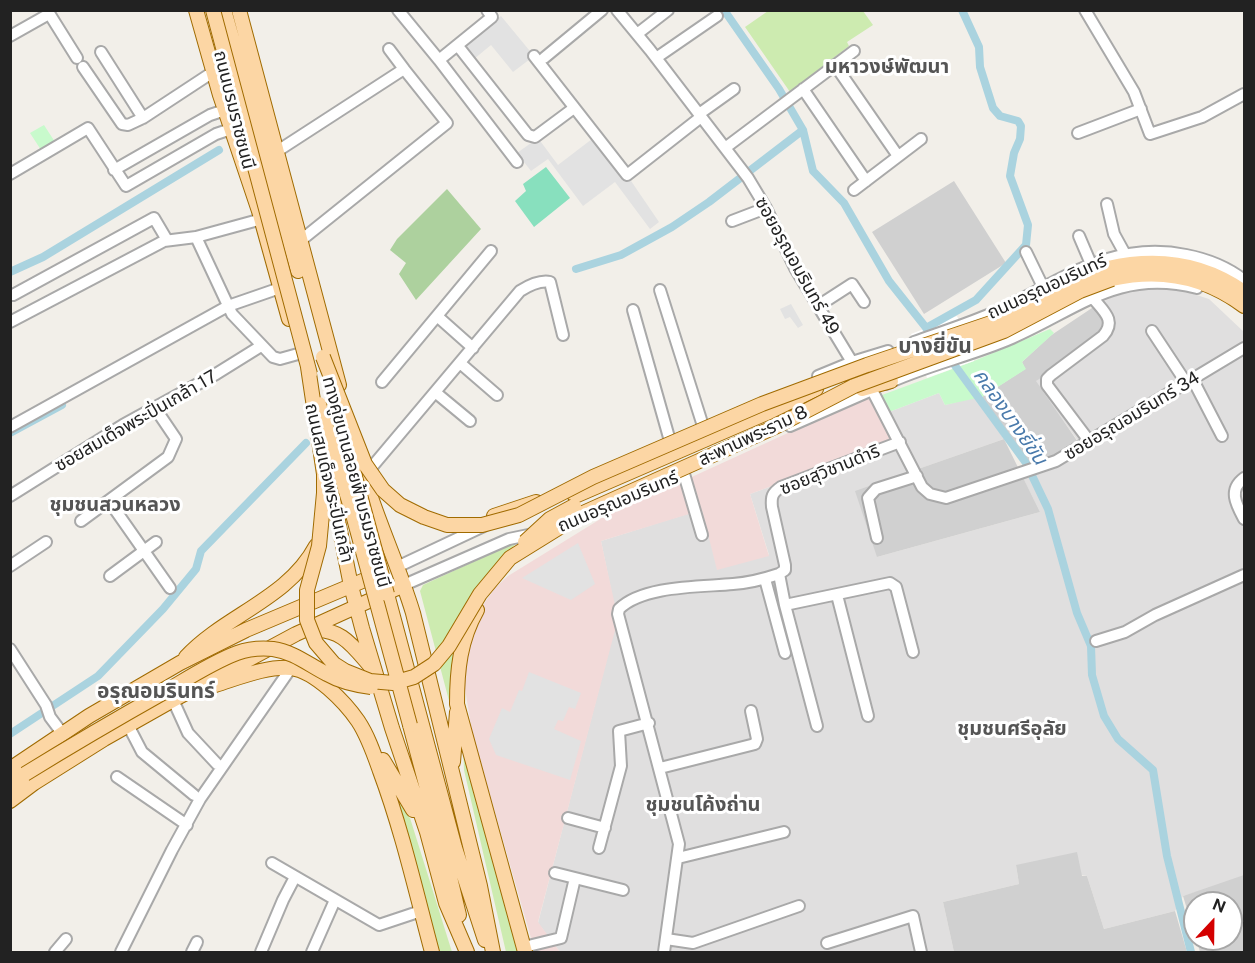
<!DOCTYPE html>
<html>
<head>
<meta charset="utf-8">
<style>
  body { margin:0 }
  #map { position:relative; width:1255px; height:963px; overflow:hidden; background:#f2efe9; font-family:"Public Sans",sans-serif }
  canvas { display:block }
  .frame { position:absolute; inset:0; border:12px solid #222; pointer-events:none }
  .north { position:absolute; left:1183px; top:891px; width:60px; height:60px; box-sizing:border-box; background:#fff; border:2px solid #a7a7a7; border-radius:50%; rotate:22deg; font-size:16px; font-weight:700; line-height:24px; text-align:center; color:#222 }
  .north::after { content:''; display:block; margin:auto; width:21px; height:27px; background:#d40000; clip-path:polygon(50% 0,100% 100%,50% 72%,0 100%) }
</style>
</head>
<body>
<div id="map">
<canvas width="1255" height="963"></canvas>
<div class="frame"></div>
<div class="north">N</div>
</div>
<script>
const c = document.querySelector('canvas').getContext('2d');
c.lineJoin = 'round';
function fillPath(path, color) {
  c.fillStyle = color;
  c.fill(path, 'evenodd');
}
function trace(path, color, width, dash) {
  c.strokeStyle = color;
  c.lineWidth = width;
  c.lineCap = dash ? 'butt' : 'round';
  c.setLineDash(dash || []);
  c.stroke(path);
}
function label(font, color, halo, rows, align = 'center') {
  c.font = font + ' "Public Sans","Noto Sans Thai",sans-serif';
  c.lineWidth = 6;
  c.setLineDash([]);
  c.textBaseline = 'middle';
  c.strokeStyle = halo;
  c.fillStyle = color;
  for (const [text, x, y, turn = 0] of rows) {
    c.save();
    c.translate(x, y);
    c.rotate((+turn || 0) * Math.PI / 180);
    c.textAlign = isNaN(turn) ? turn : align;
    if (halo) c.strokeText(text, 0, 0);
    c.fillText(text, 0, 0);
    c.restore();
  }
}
fillPath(new Path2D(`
  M 1132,287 L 1181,290 L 1209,299 L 1244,332 L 1244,877 L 1183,896 L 1175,911 L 1104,929 L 1087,876 L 1016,865 L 1019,884 L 943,902 L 954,952 L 560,952 L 538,923 L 617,619 L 601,541 L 703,509 L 769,555 L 750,494 L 895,441 L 889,412 L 939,393 L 945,405 L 975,397 L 1004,439 L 904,474 L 877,557 L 1040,512 L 1022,476 L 1078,441 L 1035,381 L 1113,332 L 1095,306 Z`), '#e0dfdf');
fillPath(new Path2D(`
  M 871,395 L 896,441 L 750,494 L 769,556 L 717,570 L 702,510 L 601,541 L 618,619 L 538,922 L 560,952 L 535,952 L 472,732 L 463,676 L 474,625 L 483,605 L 495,588 L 508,576 L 602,518 Z`), '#f2dad9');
fillPath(new Path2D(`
  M 954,181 L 1006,263 L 924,314 L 872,232 Z
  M 1095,306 L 1113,332 L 1036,381 L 1078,442 L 1031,469 L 982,397 L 1025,369 L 1022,362 L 1050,336 Z
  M 1004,439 L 1040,512 L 877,557 L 855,491 Z
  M 1077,852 L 1082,876 L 1087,876 L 1104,929 L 1175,911 L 1187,952 L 954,952 L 943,902 L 1019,884 L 1016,865 Z
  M 1244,875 L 1244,952 L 1200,952 L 1196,939 L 1231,939 L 1231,903 L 1195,903 L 1195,935 L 1183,896 Z`), '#d0d0d0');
fillPath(new Path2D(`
  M 768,11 L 863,11 L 873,25 L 847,42 L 849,46 L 790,92 L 745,27 Z
  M 518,541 L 475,592 L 452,712 L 420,591 L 423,585 Z
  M 463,747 L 521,952 L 506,952 L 464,770 Z
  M 391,784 L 410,818 L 452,952 L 436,952 Z`), '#cdebb0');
fillPath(new Path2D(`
  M 447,189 L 481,229 L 416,300 L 399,274 L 406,263 L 390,250 L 397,239 Z`), '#add19e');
fillPath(new Path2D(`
  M 44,125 L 55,142 L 41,150 L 30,133 Z
  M 1050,329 L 1054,333 L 1022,362 L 1026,369 L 982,397 L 945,405 L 939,393 L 889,412 L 882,395 L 974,361 Z`), '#c8facc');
fillPath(new Path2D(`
  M 546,167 L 570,198 L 534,227 L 515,201 L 526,191 L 523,184 Z`), '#88e0be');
fillPath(new Path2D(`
  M 501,16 L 534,56 L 513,72 L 491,45 L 474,59 L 463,46 Z
  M 538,138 L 558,165 L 592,139 L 622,178 L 627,175 L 659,222 L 650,229 L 615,182 L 583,206 L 548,159 L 531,171 L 517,153 Z
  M 791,304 L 803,325 L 798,328 L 790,317 L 785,319 L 780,309 Z
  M 578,543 L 595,584 L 571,600 L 522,578 Z
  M 529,672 L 581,693 L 575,709 L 569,707 L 563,721 L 558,720 L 554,729 L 581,741 L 570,780 L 496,755 L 489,739 L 502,708 L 510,712 L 519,690 L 522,691 Z`), '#e2e2e2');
fillPath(new Path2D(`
  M 957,316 L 974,361 L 927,378 L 911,334 Z`), '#fff');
trace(new Path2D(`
  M 724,10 L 779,89 L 803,130 L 813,171 L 844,203 L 889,281 L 935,339
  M 576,269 L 621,255 L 672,227 L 709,202 L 803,130
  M 10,272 L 43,257 L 219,150
  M 926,328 L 976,300 L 1026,245 L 1028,225 L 1010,176 L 1014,153 L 1020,139 L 1021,126 L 1018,121 L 1000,116 L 993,108 L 980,67 L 979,47 L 962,10
  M 948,356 L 1026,463 L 1048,509 L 1077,613 L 1091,646 L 1092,675 L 1104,716 L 1118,739 L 1153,770 L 1167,856 L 1191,952
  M 10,433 L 62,405
  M 10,734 L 98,676 L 163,609 L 196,569 L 201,551 L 306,443`), '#aad3df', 8);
const minor = new Path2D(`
  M 47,10 L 77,58
  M 398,10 L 439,60 L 492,17 L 487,10
  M 617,10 L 650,50 L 748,178 L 766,208 L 795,268 L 852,362
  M 1085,10 L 1134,92 L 1150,134 L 1202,117 L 1244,94
  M 637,34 L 668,10
  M 10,36 L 49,14
  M 458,46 L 528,135 L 535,137 L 574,108
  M 389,49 L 404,69
  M 101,52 L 143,118 L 213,72
  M 534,56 L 627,175 L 701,117
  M 544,58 L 602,10
  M 656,58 L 717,16
  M 439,60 L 517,162
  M 835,65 L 898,156
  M 83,67 L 122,124 L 128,125 L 143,118
  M 803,89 L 866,181
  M 699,114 L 734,89
  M 1078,133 L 1141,109
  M 725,148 L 854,51
  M 276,152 L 404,69 L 447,123 L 300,241
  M 114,170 L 210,115 L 225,110
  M 10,174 L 88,128 L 126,186 L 216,134 L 231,129
  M 854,190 L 921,139
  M 1107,204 L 1114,234 L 1125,254
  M 732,221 L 766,208
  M 1079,236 L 1091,264
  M 196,237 L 232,314 L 273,357 L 280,359 L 298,354
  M 1026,252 L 1043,287
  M 660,290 L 703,426
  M 13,295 L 154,218 L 167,240
  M 818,306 L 852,284 L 864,302
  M 633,310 L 670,441
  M 437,316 L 473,348
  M 10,322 L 164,241 L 196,237 L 262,219
  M 1152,331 L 1187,384
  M 914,342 C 939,333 964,325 988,315 C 1055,286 1108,239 1186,255 C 1207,259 1227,267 1244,280
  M 460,363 L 497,395
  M 818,376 L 852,362 L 888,351
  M 1193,380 L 1222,436
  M 382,382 L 491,251
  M 886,384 C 926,365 971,356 1012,338 C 1078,309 1119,268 1197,288
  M 872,390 L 922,487 L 930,494 L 946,498 L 1056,461 L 1244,348
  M 435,392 L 470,421
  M 790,426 L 872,390
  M 10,427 L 228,306 L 280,288
  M 1090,442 L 1047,385 L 1047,379 L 1051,375 L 1103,336 C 1117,320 1103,311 1092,297
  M 366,474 L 520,291 C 528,286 540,280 550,282 L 563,335
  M 684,474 L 702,535
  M 1244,478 C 1228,490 1236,504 1244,519
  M 10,496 L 123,425 L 216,374 L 261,346
  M 109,501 L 170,588
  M 81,521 L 168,457 L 176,439 L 155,408
  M 877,538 L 868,498 L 876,489 L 917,476
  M 10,566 L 46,542
  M 397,567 L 484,526
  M 779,574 L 785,570 L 785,565 L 772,507 C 771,497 772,493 781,487 L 900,442
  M 779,574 L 785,605 L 817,726
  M 110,576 L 156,542
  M 765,579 L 785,653
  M 404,585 L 509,539 L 533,534
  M 837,595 L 868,716
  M 785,605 L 890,583 L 896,587 L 913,652
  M 1096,641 L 1125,632 L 1155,615 L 1244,575
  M 10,649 L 46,705 L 50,717 L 62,733
  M 173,700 L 188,733 L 217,764
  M 128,725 L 142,752 L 194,795
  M 660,768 L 755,744 L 757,739 L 751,711
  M 117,777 L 187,825
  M 568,818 L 605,828
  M 599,848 L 621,766 L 619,731 L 649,723
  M 678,858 L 784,832
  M 272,863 L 379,925 L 421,911
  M 555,873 L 623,890
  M 666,939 L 693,943 L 799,906
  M 827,943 L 913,916 L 921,952
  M 524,947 L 561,938 L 575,878
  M 55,952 L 66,939
  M 121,952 L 172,850 L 200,799 L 291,668
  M 192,952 L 197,942
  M 261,952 L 283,900 L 295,877
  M 312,952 L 335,900
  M 664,952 L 679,844 L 618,614 L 619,609 C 643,585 702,587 733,584 C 749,583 764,579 779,574`);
const major = new Path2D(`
  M 196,10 L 220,95 L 259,211 L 289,319
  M 224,10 L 298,271
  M 239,10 L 339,385
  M 1108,268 C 1156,257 1203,263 1244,292
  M 1112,279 C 1161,268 1204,276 1244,306
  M 862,389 L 891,381
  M 358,456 C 372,510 397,560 413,613 L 480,886 L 493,952
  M 327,465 L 351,586 L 362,628 L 392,728 L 427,832 L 446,903 L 467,952
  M 575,496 L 769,412 L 816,389
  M 494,516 L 536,502
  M 387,594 L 455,848 L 485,940
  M 477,610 C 460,640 457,670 457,704 L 525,952
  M 309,631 C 340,626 353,646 371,667
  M 186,657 C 225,615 288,599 316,546
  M 215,685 C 238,678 266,666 291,668 C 315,671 345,702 358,721 C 368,736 374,754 380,771 C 402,830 416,892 432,952
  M 410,725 L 444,852 L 459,915
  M 383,760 L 413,810
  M 453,762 L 457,712
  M 10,769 L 89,716 L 180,663 L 246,630 L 379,574
  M 10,786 L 25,774
  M 10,801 L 34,783 L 104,739 L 173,700 L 296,634 L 404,585`);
trace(minor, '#a9a9a9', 14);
trace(major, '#a06b00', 16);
trace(minor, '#fff', 10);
trace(major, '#fcd6a4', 14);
const majorBridge = new Path2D(`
  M 213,10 L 310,374
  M 323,357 L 365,464 L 383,490 L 400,505 L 424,517 L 447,525 L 482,525 L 519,515 L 593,477 L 762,404 L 867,365 L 994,322 L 1108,268
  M 308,367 L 324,474 L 324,493 L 319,546 L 307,590 L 307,620 L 316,643 L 334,664 L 345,671 L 370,681 L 393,683 L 414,677 L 434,664 L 449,646 L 480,594 L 510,558 L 581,514 L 777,426 L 854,386 L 1004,331 L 1080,291 L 1112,279
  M 319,404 L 352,511 L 410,725
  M 339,418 L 387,594
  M 525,542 L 550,519 L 574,506
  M 25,774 C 72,745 120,717 168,690 C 190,677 213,662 237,653 C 248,649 262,648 273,649 C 294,652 309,665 327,674 C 341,682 355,685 371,687`);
trace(majorBridge, '#a06b00', 16, []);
trace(majorBridge, '#fcd6a4', 14);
label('18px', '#222', '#fff', [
  ["ถนนบรมราชชนนี",234,110,76],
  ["ซอยอรุณอมรินทร์ 49",797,266,61],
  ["ถนนอรุณอมรินทร์",1047,287,-25],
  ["ซอยอรุณอมรินทร์ 34",1132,416,-31],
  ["ซอยสมเด็จพระปิ่นเกล้า 17",136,421,-30],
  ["สะพานพระราม 8",753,436,-25],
  ["ซอยสุวิชานดำริ",830,470,-22],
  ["ทางคู่ขนานลอยฟ้าบรมราชชนนี",356,482,75],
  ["ถนนสมเด็จพระปิ่นเกล้า",329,483,77],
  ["ถนนอรุณอมรินทร์",618,502,-23]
]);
label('bold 20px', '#555', '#fff', [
  ["มหาวงษ์พัฒนา",887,67],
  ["ชุมชนสวนหลวง",115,505],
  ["ชุมชนศรีอุลัย",1012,729],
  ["ชุมชนโค้งถ่าน",703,805]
]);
label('italic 20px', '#4a7aab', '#fff', [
  ["คลองบางยี่ขัน",1010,417,55]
]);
label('bold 21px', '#555', '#fff', [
  ["บางยี่ขัน",935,347],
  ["อรุณอมรินทร์",156,692]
]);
</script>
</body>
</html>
